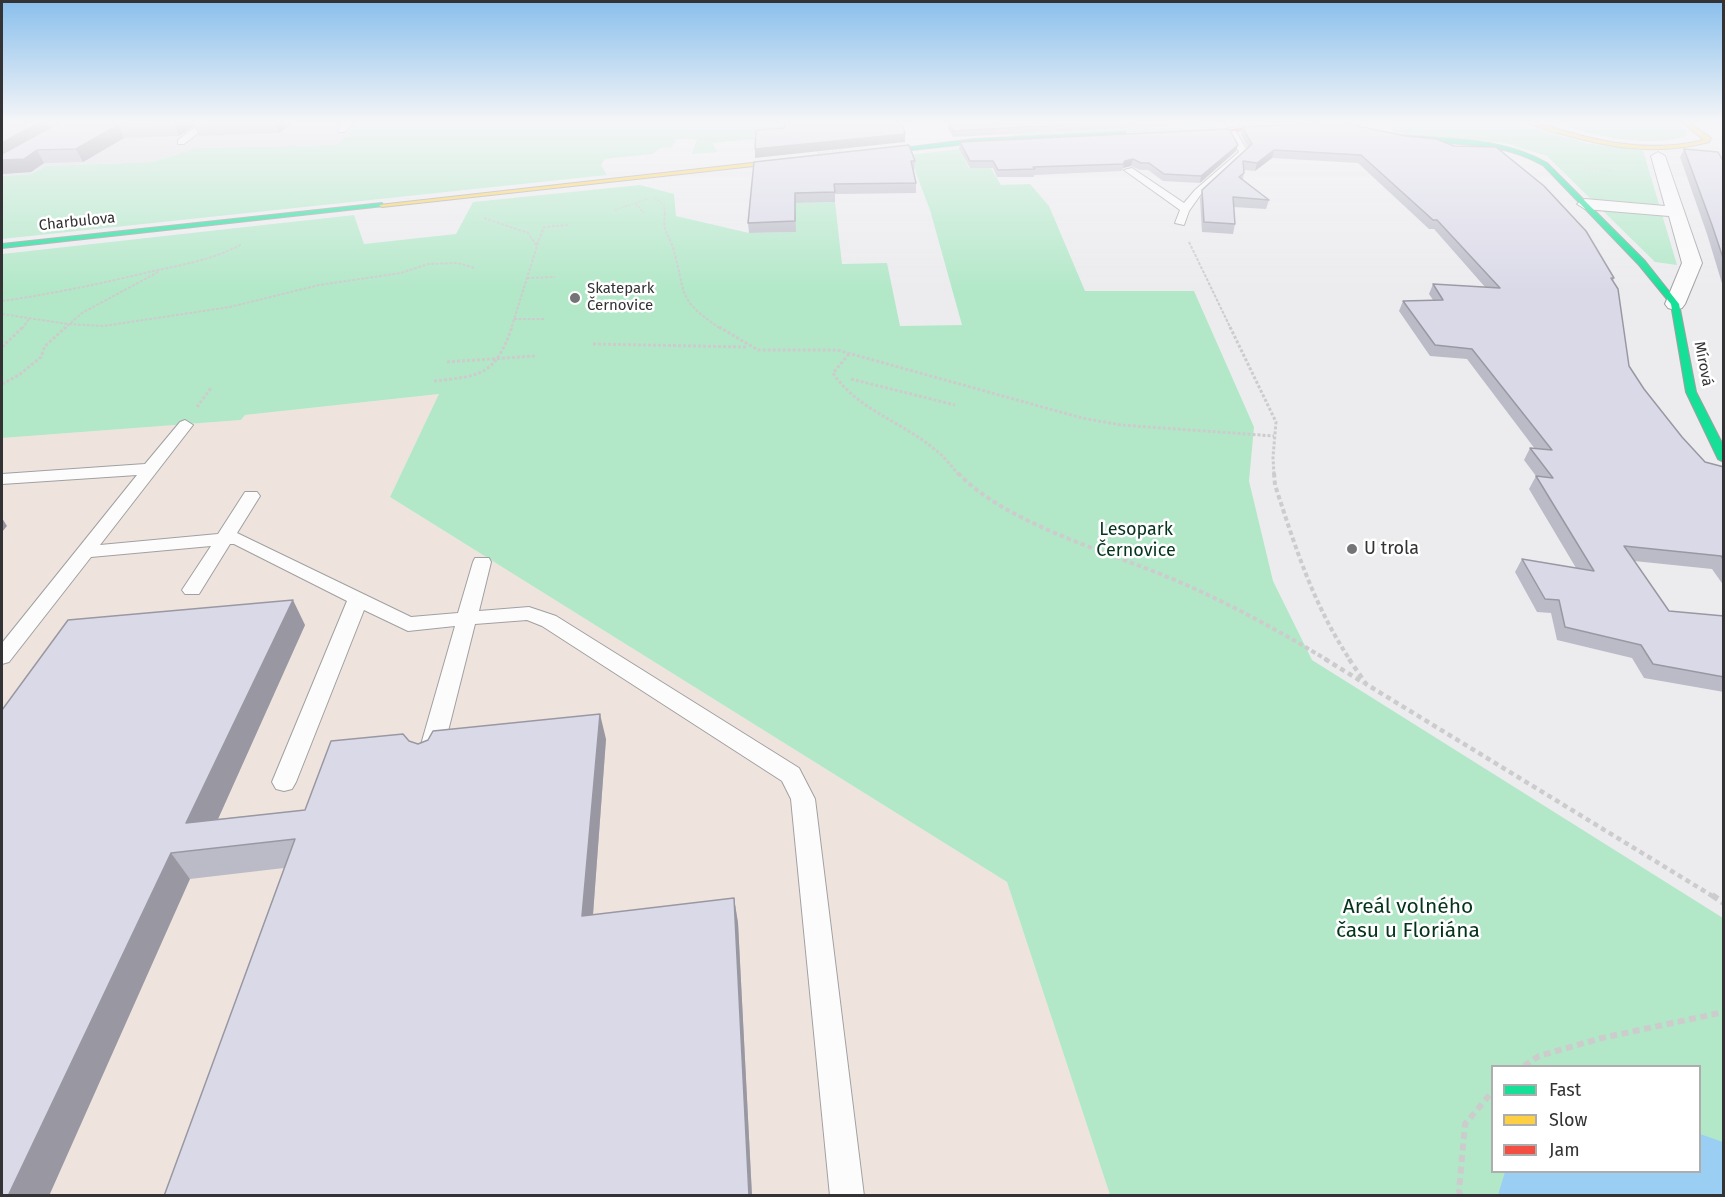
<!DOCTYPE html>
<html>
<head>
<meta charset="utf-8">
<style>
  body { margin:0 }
  #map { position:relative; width:1725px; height:1197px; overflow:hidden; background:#ececef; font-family:"Fira Sans",sans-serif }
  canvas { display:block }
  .frame { position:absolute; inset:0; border:3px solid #333335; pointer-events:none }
  .legend { position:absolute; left:1491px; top:1065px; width:210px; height:108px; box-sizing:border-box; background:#fff; border:2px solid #adadae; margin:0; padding:8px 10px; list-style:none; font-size:18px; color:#333335 }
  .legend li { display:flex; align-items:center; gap:12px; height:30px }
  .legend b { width:30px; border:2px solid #adadae }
</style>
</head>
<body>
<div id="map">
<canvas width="1725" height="1197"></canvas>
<div class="frame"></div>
<ul class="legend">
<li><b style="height:8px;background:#16e098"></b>Fast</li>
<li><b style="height:8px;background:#ffcf43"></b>Slow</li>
<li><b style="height:8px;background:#f24e42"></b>Jam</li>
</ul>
</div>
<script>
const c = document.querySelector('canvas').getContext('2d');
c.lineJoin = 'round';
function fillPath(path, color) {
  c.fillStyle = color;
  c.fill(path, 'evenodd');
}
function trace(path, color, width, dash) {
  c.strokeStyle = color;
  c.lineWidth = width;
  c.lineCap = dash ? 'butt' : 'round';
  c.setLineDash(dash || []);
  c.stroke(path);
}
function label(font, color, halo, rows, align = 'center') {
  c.font = font + ' "Fira Sans",sans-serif';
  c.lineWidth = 5;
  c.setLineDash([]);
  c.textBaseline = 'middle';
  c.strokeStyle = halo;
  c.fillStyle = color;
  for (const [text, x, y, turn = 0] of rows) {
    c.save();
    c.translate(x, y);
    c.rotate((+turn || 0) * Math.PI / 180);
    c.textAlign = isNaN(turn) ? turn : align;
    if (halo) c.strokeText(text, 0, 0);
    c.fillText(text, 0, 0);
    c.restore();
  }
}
fillPath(new Path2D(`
  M 440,394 L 390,497 L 1007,882 L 1110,1195 L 2,1196 L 2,438 L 241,420 L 245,415 Z`), '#efe4dd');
fillPath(new Path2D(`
  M 2,123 L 359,123 L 336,145 L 197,148 L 152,162 L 46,166 L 31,174 L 2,176 Z`), '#dedee6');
fillPath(new Path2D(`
  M 359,123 L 792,123 L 763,149 L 754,139 L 712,143 L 718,152 L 692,154 L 697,139 L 676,139 L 672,147 L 662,147 L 652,154 L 605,159 L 601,165 L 607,175 L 2,239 L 2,176 L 31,174 L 46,166 L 152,162 L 197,148 L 336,145 Z
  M 1005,123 L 1223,124 L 1217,129 L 1015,137 Z
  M 1402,123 L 1515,123 L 1590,144 L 1643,150 L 1677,265 L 1655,262 L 1547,156 L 1505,143 L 1422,137 L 1395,132 L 1386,126 Z
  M 1557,123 L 1672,123 L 1686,130 L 1687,136 C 1652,148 1591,137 1557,123 Z
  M 959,149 L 969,168 L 991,168 L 1001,185 L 1030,184 L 1049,206 L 1085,291 L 1194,291 L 1254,427 L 1249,481 L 1273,581 L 1312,660 L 1723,918 L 1723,1195 L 1110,1195 L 1007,882 L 390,497 L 439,394 L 245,415 L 241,420 L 2,438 L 2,254 L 354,215 L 364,244 L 456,234 L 473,202 L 640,185 L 674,194 L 676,216 L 749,233 L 795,232 L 795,203 L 835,202 L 842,264 L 887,263 L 900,326 L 962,325 L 930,210 L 909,155 ZM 1492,1066 L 1700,1066 L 1700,1172 L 1492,1172 Z`), '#b2e8c8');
fillPath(new Path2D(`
  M 1700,1134 L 1723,1142 L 1723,1195 L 1498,1195 L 1505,1172 L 1700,1172 Z`), '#9acff3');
const lane = new Path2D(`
  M 201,123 L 211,123 L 184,144 L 178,144 L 178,140 Z
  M 343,123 L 352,123 L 345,132 L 339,132 L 338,130 Z
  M 1225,123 L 1253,123 L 1229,126 Z
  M 1228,128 L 1234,128 L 1248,152 L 1201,194 L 1189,211 L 1184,225 L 1175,223 L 1180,210 L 1124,170 L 1132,168 L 1184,203 L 1195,190 L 1239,152 L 1227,130 Z
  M 185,420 L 193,425 L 100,545 L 218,534 L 245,492 L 257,492 L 260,496 L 237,533 L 411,617 L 458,613 L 473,562 L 475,558 L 489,558 L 491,562 L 479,611 L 529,607 L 556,616 L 799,768 L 815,799 L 864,1196 L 830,1196 L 791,799 L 782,781 L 542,626 L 527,620 L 475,624 L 442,755 L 438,761 L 430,764 L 422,761 L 418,755 L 455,626 L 408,631 L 364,610 L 296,782 L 292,789 L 284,791 L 276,789 L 272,782 L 347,601 L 234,544 L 230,544 L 199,594 L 185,594 L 182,590 L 211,546 L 91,557 L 9,662 L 2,664 L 2,643 L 137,475 L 2,484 L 2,474 L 145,464 L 180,422 Z`);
const street = new Path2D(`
  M 1658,152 L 1665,156 L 1702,263 L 1685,304 L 1682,308 L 1675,310 L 1668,308 L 1665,304 L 1682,263 L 1669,216 L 1585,209 L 1577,204 L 1585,199 L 1665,206 L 1651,156 Z`);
const fast = new Path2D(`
  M 1125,132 L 1127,135 L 975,143 L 866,155 L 863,153 L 975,139 Z
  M 1400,135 C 1451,140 1501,137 1547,163 L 1645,261 L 1679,304 L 1696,392 L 1724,447 L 1724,462 L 1718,459 L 1686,392 L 1671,304 L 1639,265 L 1543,165 C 1494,138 1450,147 1398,138 Z
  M 382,203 L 384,206 L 2,248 L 2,244 Z`);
const slow = new Path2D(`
  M 1529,123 L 1539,123 C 1593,141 1647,154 1704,140 L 1683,123 L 1690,123 L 1711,138 L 1709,142 C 1660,155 1614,149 1565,135 C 1553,132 1540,129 1529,123 Z
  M 797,158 L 799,161 L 382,207 L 379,205 Z`);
const jam = new Path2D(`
  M 1325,123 L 1367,123 L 1186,134 L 1183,132 Z`);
trace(lane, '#a0a0a2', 2);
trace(street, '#a0a0a2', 2);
trace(fast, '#a0a0a2', 2);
trace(slow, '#a0a0a2', 2);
trace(jam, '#a0a0a2', 2);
trace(new Path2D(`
  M 818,153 L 843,150
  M 1585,168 L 1613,170
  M 655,198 L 664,205 L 665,214
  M 636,204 L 644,213
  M 615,210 L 648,199`), '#cccccd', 1.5, [2, 1.5]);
trace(new Path2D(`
  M 665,213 C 662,231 668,232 673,248 C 687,295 675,298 721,329
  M 484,218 L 528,233 L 537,246 L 511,329
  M 1189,242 L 1231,329
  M 537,245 L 544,227 L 568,225
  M 527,278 L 555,277
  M 2,301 C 51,294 100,284 149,272 C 181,265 213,260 242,244
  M 2,314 L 68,324 L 103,326 L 230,307 L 319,285 L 401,273 L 428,264 L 457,263 L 475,268
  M 514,319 L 544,319
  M 22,329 L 29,319
  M 64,329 L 82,313 L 158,272`), '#cccccd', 2, [3, 1.5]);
trace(new Path2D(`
  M 719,327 L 758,350 L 837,350 L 1082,418 L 1121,425 L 1274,436
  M 1230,327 L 1276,422 L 1273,457 L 1274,475
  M 593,344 L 747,347
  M 2,347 L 23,327
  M 849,354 L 833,373 C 857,409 900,421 933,448 C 943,455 951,466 959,475
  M 447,362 L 535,356
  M 851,379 L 955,405
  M 434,381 C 482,376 495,375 512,327
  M 2,384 L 19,375 L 41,357 L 45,346 L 66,327
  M 197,407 L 211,388`), '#cccccd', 3, [3, 2]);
trace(new Path2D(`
  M 958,473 C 1005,523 1106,551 1170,578 C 1225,601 1276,629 1327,660
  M 1274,473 L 1275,485 C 1296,549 1313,604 1350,660`), '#cccccd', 4, [4.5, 3]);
trace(new Path2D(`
  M 1325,659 L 1364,683
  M 1349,659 L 1366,684 L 1714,897`), '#cccccd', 4.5, [5, 4]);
trace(new Path2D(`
  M 1712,895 L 1724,903
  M 1524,1066 L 1539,1056 L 1602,1038 L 1724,1012
  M 1461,1196 L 1459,1191 L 1465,1124 L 1492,1092`), '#cccccd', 6, [7, 4.5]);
fillPath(lane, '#fcfcfd');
fillPath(street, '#fcfcfd');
fillPath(fast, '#16e098');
fillPath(slow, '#ffcf43');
fillPath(jam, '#f24e42');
fillPath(new Path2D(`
  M 2,123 L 50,128 L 58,123 L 293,123 L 279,133 L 199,136 L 194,126 L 179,136 L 124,138 L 83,162 L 44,163 L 31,172 L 2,174 Z
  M 945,123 L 1216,123 L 953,137 Z
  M 1327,123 L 1614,278 L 1613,281 L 1629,366 L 1644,389 L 1682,437 L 1705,462 L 1724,467 L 1724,586 L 1712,569 L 1634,561 L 1669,611 L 1724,616 L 1724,692 L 1644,678 L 1632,658 L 1557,640 L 1551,613 L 1537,612 L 1515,572 L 1522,559 L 1576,568 L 1529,489 L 1536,476 L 1524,460 L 1530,448 L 1535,449 L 1467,359 L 1430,356 L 1399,311 L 1403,301 L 1433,300 L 1429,294 L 1433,284 L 1485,287 L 1434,229 L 1429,229 L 1358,163 L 1272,158 L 1255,171 L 1244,170 L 1243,180 L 1269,200 L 1266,209 L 1233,207 L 1235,224 L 1233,234 L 1202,232 L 1200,199 L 1202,190 L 1248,148 L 1241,135 L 1242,127 Z
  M 960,142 L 1236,151 L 1200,183 L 1163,181 L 1148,170 L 1140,170 L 1131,166 L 1123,168 L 1122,171 L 1034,175 L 1034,177 L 997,177 L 993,168 L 970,168 L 959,149 Z
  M 1684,149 L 1724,159 L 1724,290 L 1707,234 L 1680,157 Z
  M 915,161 L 914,171 L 913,171 L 916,183 L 916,193 L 835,194 L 835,202 L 795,203 L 796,232 L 749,233 L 748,223 L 754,162 Z
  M 305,625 L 218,819 L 305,810 L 409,741 L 418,744 L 606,739 L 593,915 L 734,898 L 738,923 L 752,1196 L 164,1196 L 284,868 L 190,879 L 2,710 Z`), '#bbbbc8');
fillPath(new Path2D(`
  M 19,123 L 48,123 L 52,132 L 2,160 L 2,143 Z
  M 174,123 L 193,123 L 194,126 L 179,136 Z
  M 275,123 L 293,123 L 279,133 Z
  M 118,125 L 124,138 L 83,162 L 76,149 Z
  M 905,134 L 905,142 L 755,158 L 755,149 Z
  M 1238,145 L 1236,151 L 1200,183 L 1201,176 Z
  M 37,150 L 44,163 L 31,172 L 2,174 L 2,160 Z
  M 1274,150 L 1272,158 L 1255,171 L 1257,163 Z
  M 1133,159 L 1131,166 L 1123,168 L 1122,171 L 1125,161 Z
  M 2,518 L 7,526 L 2,532 Z
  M 293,600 L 305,625 L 205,848 L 186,823 Z
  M 600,714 L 606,739 L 591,941 L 582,916 Z
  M 171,853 L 190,879 L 49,1196 L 8,1196 Z
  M 734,898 L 738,923 L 752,1196 L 749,1196 Z`), '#9998a2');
const building = new Path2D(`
  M 2,123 L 38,123 L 2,143 Z
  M 58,123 L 174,123 L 118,125 L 76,149 L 37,150 L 24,159 L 2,160 L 2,154 Z
  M 784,123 L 902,123 L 905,134 L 755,149 L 756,130 L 785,128 Z
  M 949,123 L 1094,123 L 953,131 Z
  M 1327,123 L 1343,123 L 1406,136 L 1436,139 L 1454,146 L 1496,147 L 1544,186 L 1586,231 L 1614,278 L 1611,278 L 1618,289 L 1629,366 L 1644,389 L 1682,437 L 1705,462 L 1724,467 L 1724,560 L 1721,556 L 1624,546 L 1669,611 L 1724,616 L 1724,677 L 1653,664 L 1641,645 L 1565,627 L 1559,600 L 1545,599 L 1522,559 L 1594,571 L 1536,476 L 1553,478 L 1530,448 L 1552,450 L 1472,349 L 1435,345 L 1403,301 L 1443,300 L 1433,284 L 1500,288 L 1437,220 L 1433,220 L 1361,155 L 1274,150 L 1257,163 L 1243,161 L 1244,173 L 1239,177 L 1269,200 L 1233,197 L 1235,224 L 1204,222 L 1202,190 L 1252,144 L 1242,127 Z
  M 1229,129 L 1238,145 L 1201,176 L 1164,174 L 1149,163 L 1141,163 L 1133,159 L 1125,161 L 1123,164 L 1033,167 L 1035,169 L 998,170 L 993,161 L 970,161 L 960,142 Z
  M 909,145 L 915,161 L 911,161 L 916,183 L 834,184 L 835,192 L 795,193 L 795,221 L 748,223 L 754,162 Z
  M 1684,149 L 1718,152 L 1722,159 L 1724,159 L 1724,261 L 1712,225 Z
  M 293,600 L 186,823 L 305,810 L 331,741 L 403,734 L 409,741 L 418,744 L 428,740 L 433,731 L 600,714 L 582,916 L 734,898 L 749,1196 L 164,1196 L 295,839 L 171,853 L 8,1196 L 2,1196 L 2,710 L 68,620 Z`);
fillPath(building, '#dad9e8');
trace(building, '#9998a2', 1.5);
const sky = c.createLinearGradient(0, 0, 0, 291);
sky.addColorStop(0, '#89bfec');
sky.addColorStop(0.42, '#f6f6f8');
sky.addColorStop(1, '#f6f6f800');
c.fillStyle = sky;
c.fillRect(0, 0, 1725, 291);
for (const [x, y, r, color] of [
  [575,298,6,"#747476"],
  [1352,549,6,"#747476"]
]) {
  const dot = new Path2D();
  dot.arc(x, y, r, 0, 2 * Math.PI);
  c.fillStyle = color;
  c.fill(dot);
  trace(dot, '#fff', 2);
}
label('15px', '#333335', '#fff', [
  ["Charbulova",77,222,-6],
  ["Mírová",1703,364,79]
]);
label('15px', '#333335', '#fff', [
  ["Skatepark",587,289],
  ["Černovice",587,306]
], 'left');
label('18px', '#05331c', '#fff', [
  ["Lesopark",1136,530],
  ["Černovice",1136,551]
]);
label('18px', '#333335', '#fff', [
  ["U trola",1364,549]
], 'left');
label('21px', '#05331c', '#fff', [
  ["Areál volného",1408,907],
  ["času u Floriána",1408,931]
]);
</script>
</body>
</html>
